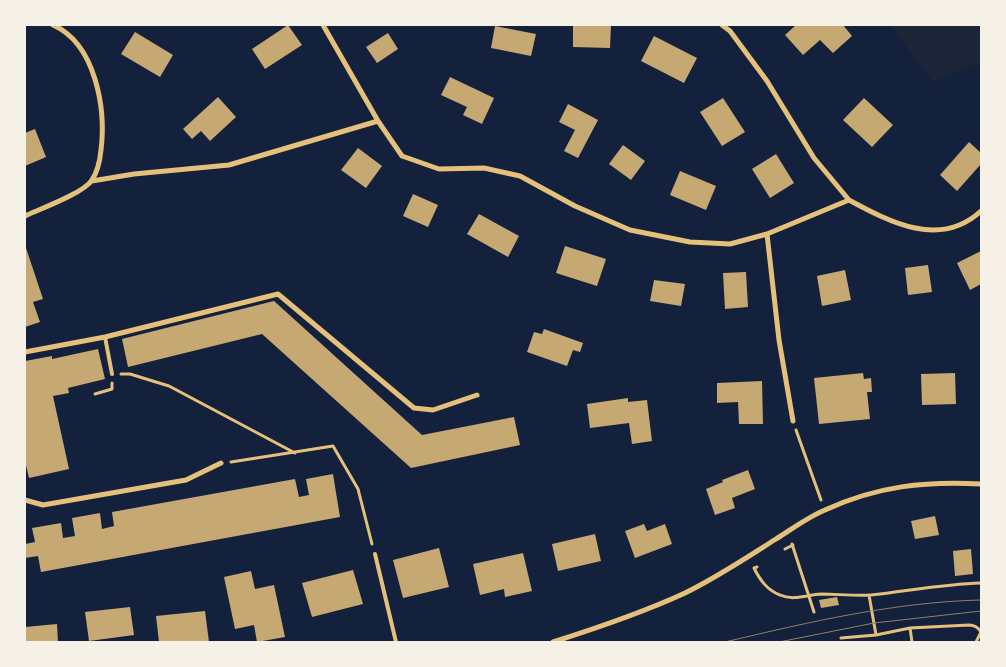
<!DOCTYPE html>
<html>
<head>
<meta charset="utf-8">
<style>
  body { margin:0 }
  #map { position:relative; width:1006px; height:667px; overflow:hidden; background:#14213d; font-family:"Work Sans",sans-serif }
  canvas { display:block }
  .frame { position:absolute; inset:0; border:26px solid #f6f1e7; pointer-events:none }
</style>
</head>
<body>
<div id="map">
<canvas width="1006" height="667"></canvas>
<div class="frame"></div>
</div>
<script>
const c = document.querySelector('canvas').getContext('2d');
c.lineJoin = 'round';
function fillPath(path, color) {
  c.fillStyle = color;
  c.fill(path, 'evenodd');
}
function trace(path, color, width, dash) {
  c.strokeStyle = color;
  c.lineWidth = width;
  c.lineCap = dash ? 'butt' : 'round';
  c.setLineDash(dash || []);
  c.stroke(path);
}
fillPath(new Path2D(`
  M 890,25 L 981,25 L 981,62 L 933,82 Z`), '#1d2539');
fillPath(new Path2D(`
  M 288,25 L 302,45 L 265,69 L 252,49 Z
  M 573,25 L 611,25 L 610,48 L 573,47 Z
  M 796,25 L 843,25 L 852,36 L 833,53 L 820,40 L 803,55 L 785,35 Z
  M 495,26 L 536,34 L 531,56 L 491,48 Z
  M 135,32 L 173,55 L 160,77 L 121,54 Z
  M 388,33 L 398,49 L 377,63 L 366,47 Z
  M 654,36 L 697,58 L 684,83 L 641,61 Z
  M 450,77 L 494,98 L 482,124 L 463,115 L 467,107 L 441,95 Z
  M 218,97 L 236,117 L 210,141 L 201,131 L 192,139 L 183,129 Z
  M 723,98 L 745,132 L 722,146 L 700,112 Z
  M 864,98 L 893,125 L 872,147 L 843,120 Z
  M 568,104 L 598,120 L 578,158 L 564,151 L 575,130 L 559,122 Z
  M 35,129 L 46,157 L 25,166 L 25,133 Z
  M 969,142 L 981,153 L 981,164 L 957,191 L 940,175 Z
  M 623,145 L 645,161 L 631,180 L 609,164 Z
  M 358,148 L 382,166 L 366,188 L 341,170 Z
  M 776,154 L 794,183 L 770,198 L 752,169 Z
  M 680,171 L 716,186 L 706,210 L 670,195 Z
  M 413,194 L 438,205 L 428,227 L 403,216 Z
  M 479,214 L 519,236 L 508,257 L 467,234 Z
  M 25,245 L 43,299 L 33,302 L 40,322 L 25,327 Z
  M 565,246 L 606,259 L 597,286 L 556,273 Z
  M 981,251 L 981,284 L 970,290 L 957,263 Z
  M 928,265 L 932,292 L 908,295 L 905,268 Z
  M 845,270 L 851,300 L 822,306 L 817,276 Z
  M 746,272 L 748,307 L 725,309 L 723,273 Z
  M 654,280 L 685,284 L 681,306 L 650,301 Z
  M 274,301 L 422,435 L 514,417 L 520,445 L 411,468 L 262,334 L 128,367 L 122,339 Z
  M 544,329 L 583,343 L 580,352 L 573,350 L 567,366 L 527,352 L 534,332 L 542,334 Z
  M 98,349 L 105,379 L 68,388 L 69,393 L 53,396 L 69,469 L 29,478 L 25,461 L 25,361 L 52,356 L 52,359 Z
  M 863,373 L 864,379 L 871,378 L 872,392 L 867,392 L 870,419 L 819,424 L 814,378 Z
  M 955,373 L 956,404 L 922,405 L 921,374 Z
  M 762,381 L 763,424 L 739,424 L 738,402 L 717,403 L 717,383 Z
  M 628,398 L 628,402 L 647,400 L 652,441 L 632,444 L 629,423 L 590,428 L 587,404 Z
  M 748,470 L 755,489 L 732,498 L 735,508 L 715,515 L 706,489 L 723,482 L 722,480 Z
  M 333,474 L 340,517 L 41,572 L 38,556 L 25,558 L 25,544 L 35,542 L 32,528 L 61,523 L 63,538 L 75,536 L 72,518 L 100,513 L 102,529 L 114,526 L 112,512 L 295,479 L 299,497 L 309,495 L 306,479 Z
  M 935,516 L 939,535 L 915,539 L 911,521 Z
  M 644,524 L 647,531 L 665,524 L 672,544 L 635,558 L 625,531 Z
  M 595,534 L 601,561 L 558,571 L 552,544 Z
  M 439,548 L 449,587 L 403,598 L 393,560 Z
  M 971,549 L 973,574 L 955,576 L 953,551 Z
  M 523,553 L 532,591 L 505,597 L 504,589 L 480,595 L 473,564 Z
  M 353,570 L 363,604 L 312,617 L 302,583 Z
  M 251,571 L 255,589 L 274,585 L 285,637 L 257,642 L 254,625 L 235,629 L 224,577 Z
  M 837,597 L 839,605 L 821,608 L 819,600 Z
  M 130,607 L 134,635 L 89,641 L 85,612 Z
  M 205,611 L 209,642 L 159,642 L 156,616 Z
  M 57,624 L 58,642 L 25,642 L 25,627 Z`), '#c6a872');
trace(new Path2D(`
  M 121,374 L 130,374 L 169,386 L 295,453
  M 95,394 L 112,389 L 112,383
  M 796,430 L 821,500
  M 231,462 L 333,446 L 358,489 L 372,544
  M 792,544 L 814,612
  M 785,549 L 793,545
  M 757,567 L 754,568 C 760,580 767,590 780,595 C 793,601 807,595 821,594 C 837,594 854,596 871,595 C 908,591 944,584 981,583
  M 869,595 L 876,635
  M 910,628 L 912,642
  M 841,638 L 876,635 L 910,628 L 969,625 C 975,625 978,627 981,632 L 976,642`), '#e5c07b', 3);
trace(new Path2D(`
  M 105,337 L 112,374
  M 375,554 L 396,642`), '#e5c07b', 4);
trace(new Path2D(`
  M 323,25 L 378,121
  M 722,25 L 730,31 L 767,81 L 814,158 L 849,200
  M 92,181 L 134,174 L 229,165 L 378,121 L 402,156 L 439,169 L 484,168 L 520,176 L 575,206 L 630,230 L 690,242 L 730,244 L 767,234 L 849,200 C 890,222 940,249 981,211
  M 25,216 C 40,209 84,193 92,180 C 98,171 100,160 101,150 C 106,109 96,44 53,25
  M 767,234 L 779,340 L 793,421
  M 25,352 L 105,337 L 278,294 L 414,408 L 433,410 L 477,395
  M 25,500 L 43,505 L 186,480 L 221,463
  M 553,642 C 597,628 642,613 685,593 C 716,578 746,558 776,539 C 792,529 808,517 825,510 C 877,486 925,481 981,484`), '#e5c07b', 5);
trace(new Path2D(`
  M 725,642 C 809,622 895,602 981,600
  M 779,642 L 874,623 L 981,611`), '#918062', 1);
</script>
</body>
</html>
